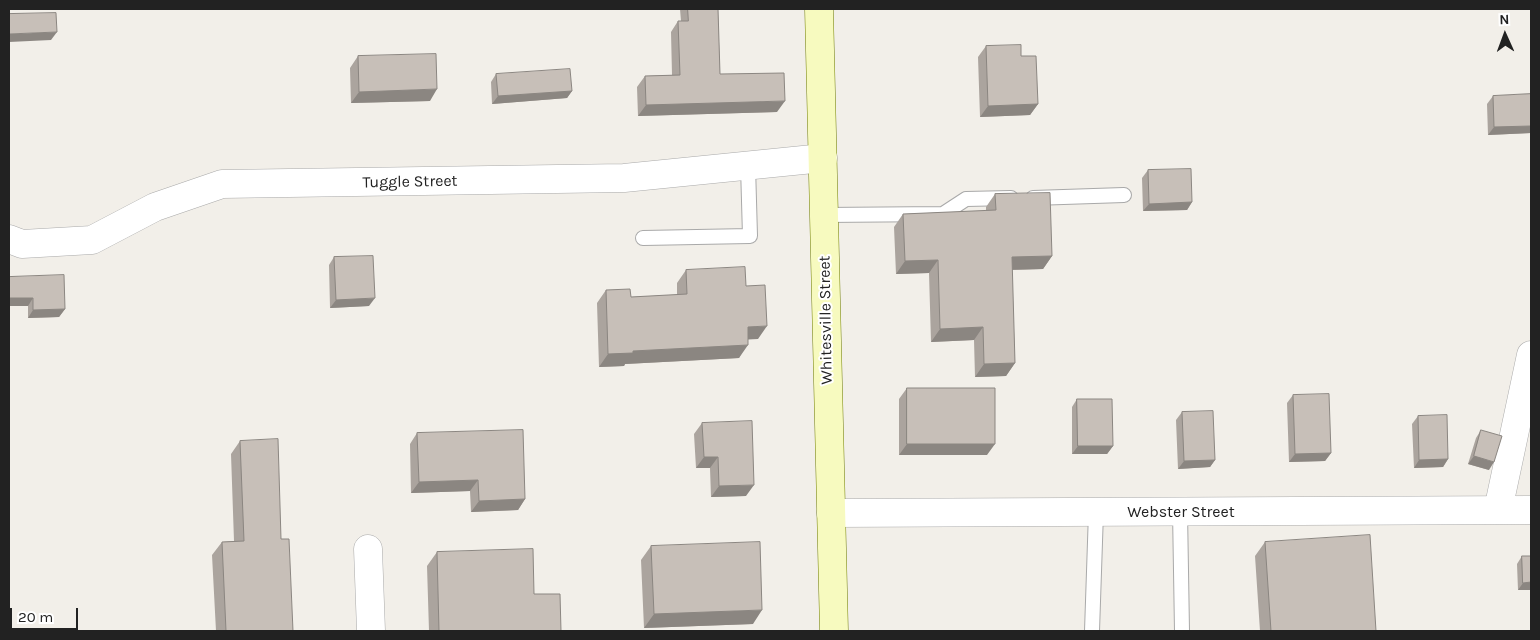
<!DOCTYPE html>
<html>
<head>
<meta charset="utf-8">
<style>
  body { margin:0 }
  #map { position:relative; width:1540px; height:640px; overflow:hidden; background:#f2efe9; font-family:Karla,sans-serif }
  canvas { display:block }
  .frame { position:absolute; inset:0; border:10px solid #222; pointer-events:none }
  .north { position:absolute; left:1480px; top:10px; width:50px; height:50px; -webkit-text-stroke:4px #fff; paint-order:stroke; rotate:358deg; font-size:14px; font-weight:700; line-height:20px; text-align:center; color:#222 }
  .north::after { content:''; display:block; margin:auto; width:18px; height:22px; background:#222; clip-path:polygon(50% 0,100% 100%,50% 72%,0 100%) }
  .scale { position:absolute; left:10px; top:608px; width:68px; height:22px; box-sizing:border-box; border:2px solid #222; border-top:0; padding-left:6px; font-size:15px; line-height:18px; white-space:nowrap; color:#222; -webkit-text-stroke:4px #fff; paint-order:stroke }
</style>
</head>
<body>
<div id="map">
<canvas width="1540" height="640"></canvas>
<div class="frame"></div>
<div class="north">N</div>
<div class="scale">20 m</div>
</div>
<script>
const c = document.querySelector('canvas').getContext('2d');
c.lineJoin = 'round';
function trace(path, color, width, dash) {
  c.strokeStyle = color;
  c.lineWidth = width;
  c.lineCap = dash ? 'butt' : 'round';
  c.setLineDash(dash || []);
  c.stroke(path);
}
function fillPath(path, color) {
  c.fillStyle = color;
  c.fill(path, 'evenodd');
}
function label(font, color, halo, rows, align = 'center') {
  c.font = font + ' Karla,sans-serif';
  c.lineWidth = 4;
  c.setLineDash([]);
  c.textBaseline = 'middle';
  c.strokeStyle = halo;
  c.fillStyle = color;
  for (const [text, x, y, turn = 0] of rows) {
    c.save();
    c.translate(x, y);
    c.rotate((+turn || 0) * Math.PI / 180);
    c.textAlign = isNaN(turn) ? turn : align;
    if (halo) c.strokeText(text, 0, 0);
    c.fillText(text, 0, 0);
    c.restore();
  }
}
const lane = new Path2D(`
  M 1033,198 L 1124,195
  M 824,215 L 943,214 L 966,199 L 1011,198
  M 643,238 L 750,236 L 748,166
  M 1180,511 L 1182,631
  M 1092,631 L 1096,512`);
const street = new Path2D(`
  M 9,239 L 22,244 L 92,240 L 155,207 L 222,184 L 624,178 L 823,158
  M 1498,510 L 1531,355
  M 831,513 L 1531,510
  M 368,549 L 371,631`);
const secondary = new Path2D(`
  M 819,9 L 834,631`);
trace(lane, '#a9a9a9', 16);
trace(street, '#a9a9a9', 29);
trace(secondary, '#707d05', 29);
trace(lane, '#fff', 14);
trace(street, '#fff', 28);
trace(secondary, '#f7fabf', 28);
fillPath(new Path2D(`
  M 680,9 L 718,9 L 720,74 L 777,112 L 638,116 L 637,87 L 645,76 L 672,75 L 671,32 L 678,21 L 681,21 Z
  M 986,46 L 1038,104 L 1030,115 L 980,117 L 978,57 Z
  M 358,56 L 430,101 L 351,103 L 350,68 Z
  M 496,74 L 572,91 L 567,98 L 492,104 L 491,82 Z
  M 1531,94 L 1531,133 L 1488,135 L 1487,104 L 1493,96 Z
  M 1148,170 L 1192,202 L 1187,210 L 1143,211 L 1142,178 Z
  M 995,194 L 1052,256 L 1043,269 L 1012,270 L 1015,363 L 1006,376 L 975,377 L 974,340 L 931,342 L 929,273 L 896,274 L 894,227 L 903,214 L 986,211 L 986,207 Z
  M 334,257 L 369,306 L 330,308 L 329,265 Z
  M 686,270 L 746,286 L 758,339 L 748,339 L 739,358 L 625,364 L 624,366 L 599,367 L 597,303 L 606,290 L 631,297 L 677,295 L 677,283 Z
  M 9,277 L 65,309 L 59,317 L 28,318 L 28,306 Z
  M 907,388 L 987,455 L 899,455 L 899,399 Z
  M 1293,395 L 1331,453 L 1325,461 L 1289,462 L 1287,403 Z
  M 1077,399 L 1113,446 L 1107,454 L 1072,454 L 1072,407 Z
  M 1182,412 L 1215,460 L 1210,467 L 1178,469 L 1176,420 Z
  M 1418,416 L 1448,459 L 1443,467 L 1414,468 L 1412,424 Z
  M 702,423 L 746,496 L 711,497 L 710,468 L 696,468 L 694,434 Z
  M 1481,430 L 1489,470 L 1468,464 L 1476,438 Z
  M 417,433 L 525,499 L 518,510 L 471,512 L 470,491 L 411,493 L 410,444 Z
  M 240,441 L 281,539 L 293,631 L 216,631 L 212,555 L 222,542 L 234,541 L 231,454 Z
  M 1265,542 L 1376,631 L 1260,631 L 1255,556 Z
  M 651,546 L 753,624 L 644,628 L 641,560 Z
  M 437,552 L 534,594 L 561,631 L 429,631 L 427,566 Z
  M 1522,556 L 1531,556 L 1531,590 L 1518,590 L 1517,564 Z`), '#aba49e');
fillPath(new Path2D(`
  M 57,32 L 51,40 L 9,42 L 9,34 Z
  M 437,89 L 430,101 L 351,103 L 359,92 Z
  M 572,91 L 567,98 L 492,104 L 498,96 Z
  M 785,101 L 777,112 L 638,116 L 646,105 Z
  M 1038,104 L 1030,115 L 980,117 L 988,106 Z
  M 1531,126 L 1531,133 L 1488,135 L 1494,127 Z
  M 1192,202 L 1187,210 L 1143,211 L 1149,204 Z
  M 1052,256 L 1043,269 L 1002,270 L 1012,257 Z
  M 938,260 L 929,273 L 896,274 L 905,261 Z
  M 9,298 L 33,298 L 28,306 L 9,306 Z
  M 375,298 L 369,306 L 330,308 L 336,300 Z
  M 65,309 L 59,317 L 28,318 L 33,310 Z
  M 767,326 L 758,339 L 738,340 L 748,327 Z
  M 983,327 L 974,340 L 931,342 L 940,329 Z
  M 748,345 L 739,358 L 625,364 L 624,366 L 599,367 L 608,354 L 633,351 Z
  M 1015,363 L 1006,376 L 975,377 L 984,364 Z
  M 907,444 L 995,444 L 987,455 L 899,455 Z
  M 1078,446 L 1113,446 L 1107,454 L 1072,454 Z
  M 1331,453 L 1325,461 L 1289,462 L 1295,454 Z
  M 1474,456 L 1494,462 L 1489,470 L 1468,464 Z
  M 704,457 L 718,457 L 710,468 L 696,468 Z
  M 1448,459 L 1443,467 L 1414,468 L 1419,460 Z
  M 1215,460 L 1210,467 L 1178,469 L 1184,461 Z
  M 478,480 L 470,491 L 411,493 L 419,482 Z
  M 754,485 L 746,496 L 711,497 L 719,486 Z
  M 525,499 L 518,510 L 471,512 L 479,501 Z
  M 1531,582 L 1531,590 L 1518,590 L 1523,583 Z
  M 762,610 L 753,624 L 644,628 L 654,614 Z`), '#8b8681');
const building = new Path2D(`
  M 688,9 L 718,9 L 720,74 L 784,73 L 785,101 L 646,105 L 645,76 L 680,75 L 678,21 L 688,21 Z
  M 56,13 L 57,32 L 9,34 L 9,14 Z
  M 1021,45 L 1021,56 L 1036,56 L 1038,104 L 988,106 L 986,46 Z
  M 436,54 L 437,89 L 359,92 L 358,56 Z
  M 570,69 L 572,91 L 498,96 L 496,74 Z
  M 1531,94 L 1531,126 L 1494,127 L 1493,96 Z
  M 1191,169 L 1192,202 L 1149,204 L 1148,170 Z
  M 1050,193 L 1052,256 L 1012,257 L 1015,363 L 984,364 L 983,327 L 940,329 L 938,260 L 905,261 L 903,214 L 996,210 L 995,194 Z
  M 373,256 L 375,298 L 336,300 L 334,257 Z
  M 745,267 L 746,286 L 765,285 L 767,326 L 748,327 L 748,345 L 633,351 L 633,353 L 608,354 L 606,290 L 630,289 L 631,297 L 687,294 L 686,270 Z
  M 64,275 L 65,309 L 33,310 L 33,298 L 9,298 L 9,277 Z
  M 907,388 L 995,388 L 995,444 L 907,444 Z
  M 1329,394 L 1331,453 L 1295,454 L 1293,395 Z
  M 1077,399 L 1112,399 L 1113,446 L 1078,446 Z
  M 1213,411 L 1215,460 L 1184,461 L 1182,412 Z
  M 1447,415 L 1448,459 L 1419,460 L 1418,416 Z
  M 752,421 L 754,485 L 719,486 L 718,457 L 704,457 L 702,423 Z
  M 523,430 L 525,499 L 479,501 L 478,480 L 419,482 L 417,433 Z
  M 1481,430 L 1502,436 L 1494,462 L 1474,456 Z
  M 278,439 L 281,539 L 289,539 L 293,631 L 226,631 L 222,542 L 244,541 L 240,441 Z
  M 1370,535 L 1376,631 L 1271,631 L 1265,542 Z
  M 760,542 L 762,610 L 654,614 L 651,546 Z
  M 533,549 L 534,594 L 560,594 L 561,631 L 439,631 L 437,552 Z
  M 1522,556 L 1531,556 L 1531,582 L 1523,583 Z`);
fillPath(building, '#c7bfb8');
trace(building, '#8b8681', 1);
label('16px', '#222', '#fff', [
  ["Tuggle Street",410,182,-1],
  ["Whitesville Street",826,320,-91],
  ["Webster Street",1181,512]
]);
</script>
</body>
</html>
